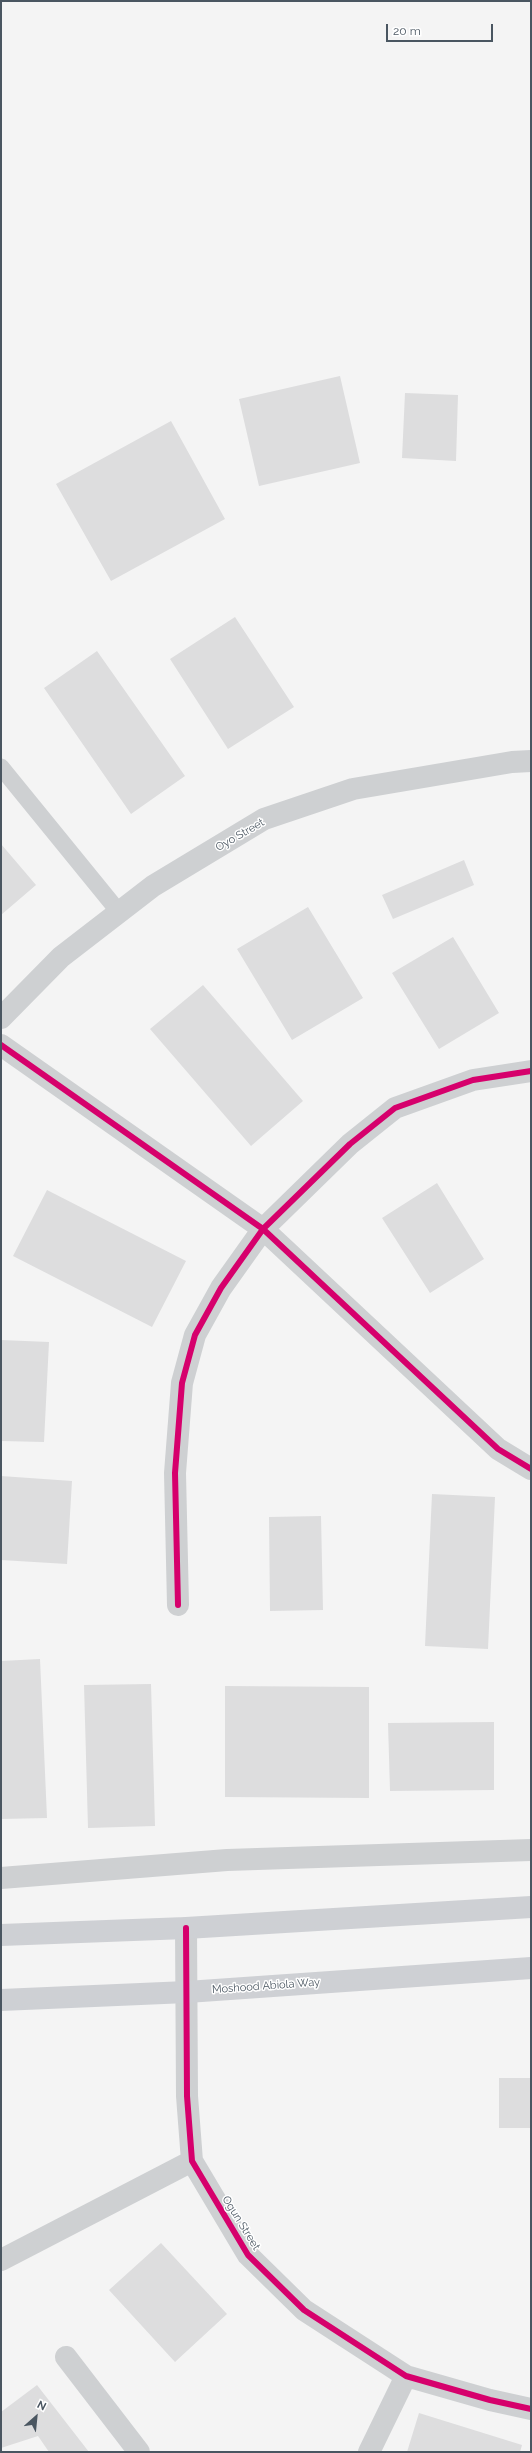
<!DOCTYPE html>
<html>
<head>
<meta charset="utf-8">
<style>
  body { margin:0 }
  #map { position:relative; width:532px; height:2453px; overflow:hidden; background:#f4f4f4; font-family:Raleway,sans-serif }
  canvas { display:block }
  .frame { position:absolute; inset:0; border:2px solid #4a5661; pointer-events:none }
  .north { position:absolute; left:16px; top:2397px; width:40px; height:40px; -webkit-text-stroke:3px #fff; paint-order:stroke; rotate:27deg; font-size:11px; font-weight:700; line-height:16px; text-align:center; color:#4a5661 }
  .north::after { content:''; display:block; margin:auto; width:14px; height:18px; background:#4a5661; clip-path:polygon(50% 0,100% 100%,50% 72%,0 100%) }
  .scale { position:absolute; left:386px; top:24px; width:107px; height:18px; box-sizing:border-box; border:2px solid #4a5661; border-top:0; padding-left:5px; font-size:12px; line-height:14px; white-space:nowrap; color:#4a5661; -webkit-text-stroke:3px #fff; paint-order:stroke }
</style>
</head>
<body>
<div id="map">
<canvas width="532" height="2453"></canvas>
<div class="frame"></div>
<div class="north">N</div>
<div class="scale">20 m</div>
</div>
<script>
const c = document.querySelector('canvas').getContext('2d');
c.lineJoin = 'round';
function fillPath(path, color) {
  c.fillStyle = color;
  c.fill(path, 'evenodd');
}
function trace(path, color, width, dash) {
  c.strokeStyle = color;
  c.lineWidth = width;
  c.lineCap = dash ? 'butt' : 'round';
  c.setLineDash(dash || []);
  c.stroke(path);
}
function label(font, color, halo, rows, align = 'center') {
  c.font = font + ' Raleway,sans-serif';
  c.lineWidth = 3;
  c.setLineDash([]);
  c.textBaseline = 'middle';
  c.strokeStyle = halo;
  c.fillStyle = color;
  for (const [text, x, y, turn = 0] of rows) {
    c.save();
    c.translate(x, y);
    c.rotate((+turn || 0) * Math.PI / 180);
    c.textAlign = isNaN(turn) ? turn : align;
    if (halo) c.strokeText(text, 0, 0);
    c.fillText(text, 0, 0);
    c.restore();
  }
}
fillPath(new Path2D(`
  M 340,376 L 360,463 L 259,486 L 239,399 Z
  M 405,393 L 458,395 L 456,461 L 402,458 Z
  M 171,421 L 225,519 L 111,581 L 56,484 Z
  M 235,617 L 294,707 L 228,749 L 170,659 Z
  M 97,651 L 185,776 L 131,814 L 44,688 Z
  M 1,844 L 36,885 L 1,915 Z
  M 464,860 L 474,885 L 393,919 L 382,895 Z
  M 308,907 L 363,998 L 292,1040 L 237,949 Z
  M 453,937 L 499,1013 L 439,1049 L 392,973 Z
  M 203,985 L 303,1101 L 251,1146 L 150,1029 Z
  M 437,1183 L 484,1259 L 430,1293 L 382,1218 Z
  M 47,1190 L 186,1261 L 152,1327 L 13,1256 Z
  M 1,1340 L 49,1342 L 44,1442 L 1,1441 Z
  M 1,1476 L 72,1481 L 67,1564 L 1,1560 Z
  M 432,1494 L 495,1497 L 488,1649 L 425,1646 Z
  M 321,1516 L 323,1610 L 270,1611 L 269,1517 Z
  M 40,1659 L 47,1818 L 1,1819 L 1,1661 Z
  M 151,1684 L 155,1826 L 88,1828 L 84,1685 Z
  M 225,1686 L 369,1687 L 369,1798 L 225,1797 Z
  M 494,1722 L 494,1790 L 390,1791 L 388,1723 Z
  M 499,2078 L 531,2078 L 531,2128 L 499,2128 Z
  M 161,2243 L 227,2314 L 175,2362 L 109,2290 Z
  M 37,2385 L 89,2452 L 49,2452 L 38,2436 L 1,2448 L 1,2412 Z
  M 419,2413 L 522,2445 L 520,2452 L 407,2452 Z`), '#ddddde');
trace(new Path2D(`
  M 1,767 L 119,912`), '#ced0d2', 17);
trace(new Path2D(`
  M 1,1018 L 61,957 L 153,886 L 264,819 L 353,789 L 512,762 L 531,761
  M 1,1045 L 263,1229 L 498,1449 L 531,1469
  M 178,1605 L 175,1473 L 182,1383 L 195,1335 L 221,1288 L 263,1229 L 350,1144 L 395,1108 L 473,1080 L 531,1071
  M 1,1878 L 227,1860 L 531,1850
  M 186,1928 L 187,2096 L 192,2161 L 248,2255 L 304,2310 L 406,2376 L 490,2400 L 531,2409
  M 1,2260 L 192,2161
  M 66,2357 L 139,2452
  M 369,2452 L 406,2376`), '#ced0d2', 22);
trace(new Path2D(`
  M 1,1935 L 186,1928 L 531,1907
  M 1,2000 L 187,1992 L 531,1968`), '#ced0d4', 22);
trace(new Path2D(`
  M 1,1045 L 263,1229 L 498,1449 L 531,1469
  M 178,1605 L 175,1473 L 182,1383 L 195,1335 L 221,1288 L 263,1229 L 350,1144 L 395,1108 L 473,1080 L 531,1071
  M 186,1928 L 187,2096 L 192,2161 L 248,2255 L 304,2310 L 406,2376 L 490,2400 L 531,2409`), '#d6006c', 6);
label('11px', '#4a5661', '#fff', [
  ["Oyo Street",240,835,-30],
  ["Moshood Abiola Way",266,1986,-4],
  ["Ogun Street",241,2223,58]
]);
</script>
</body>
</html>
